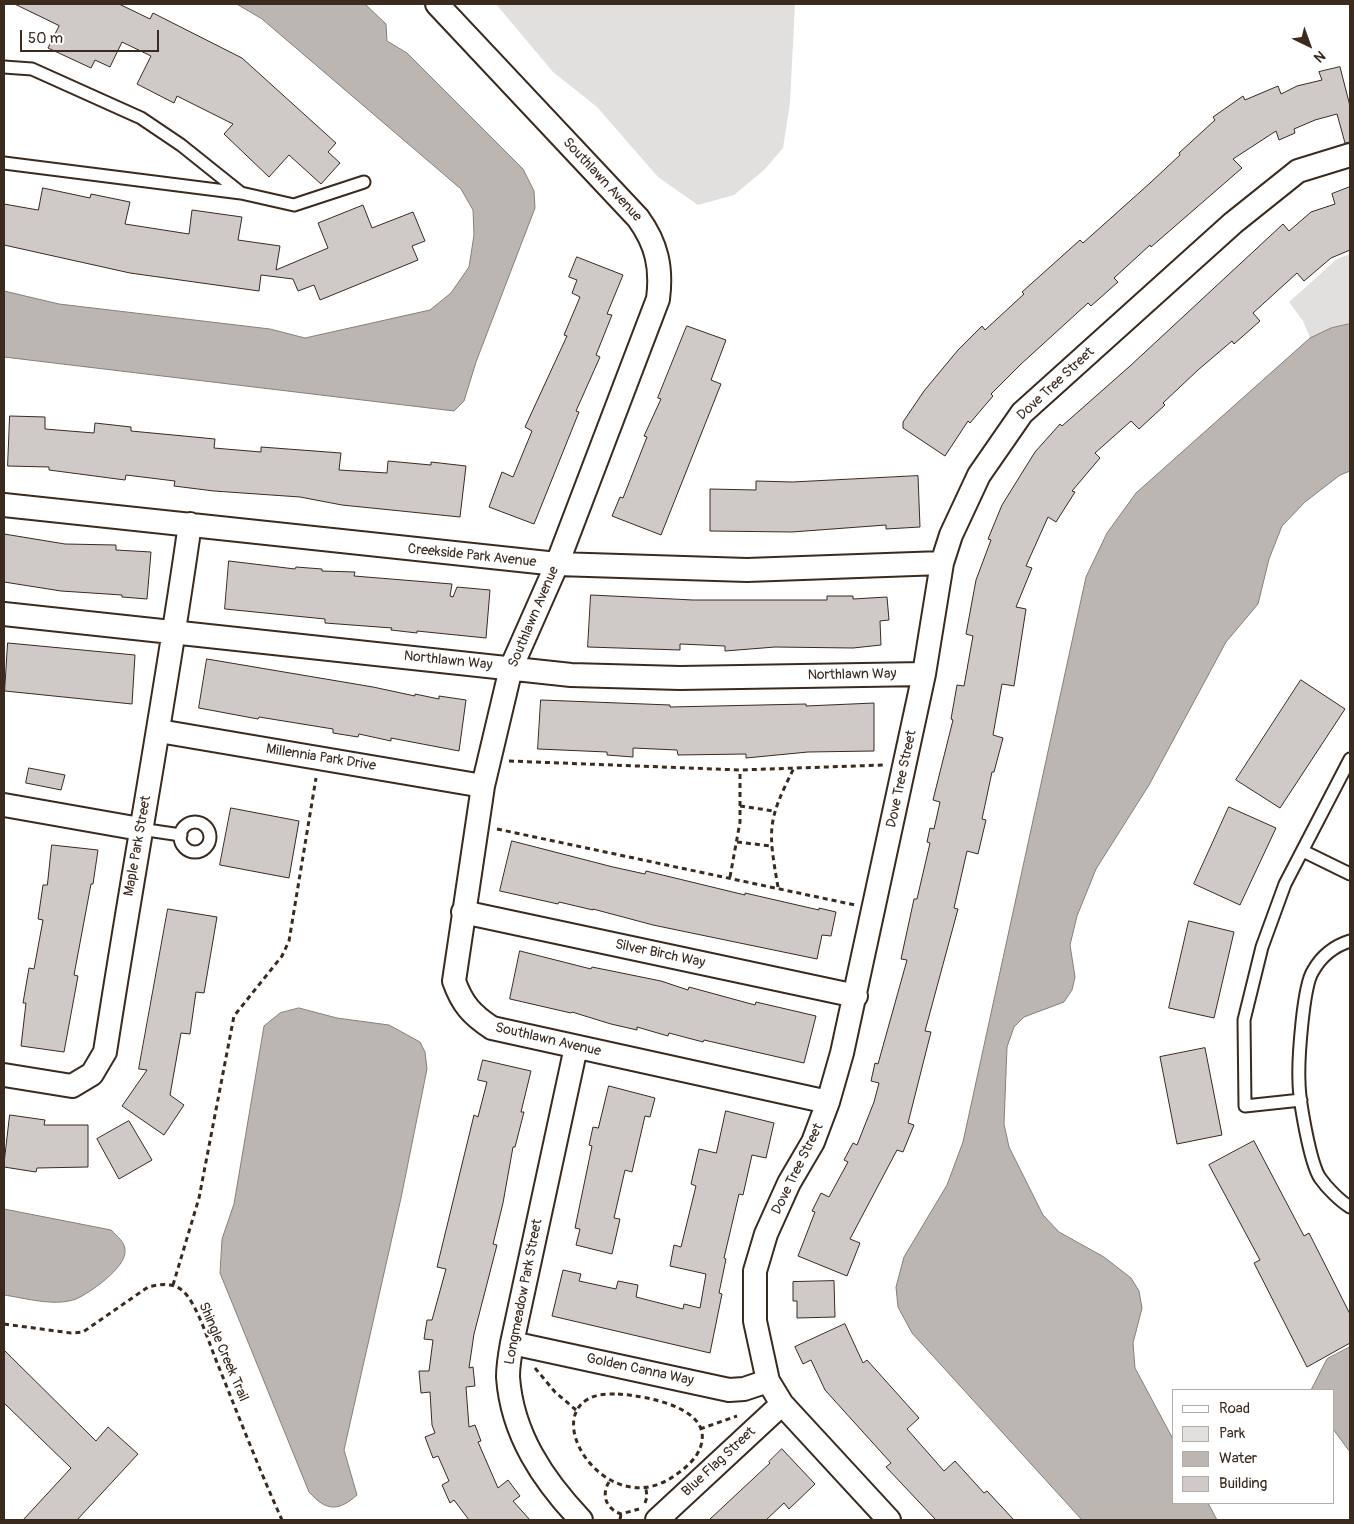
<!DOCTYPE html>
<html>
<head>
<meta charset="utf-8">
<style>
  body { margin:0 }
  #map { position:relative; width:1354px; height:1524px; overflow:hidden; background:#fff; font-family:Pangolin,sans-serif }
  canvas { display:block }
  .frame { position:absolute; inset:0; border:5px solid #3b2a1e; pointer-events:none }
  .legend { position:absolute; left:1172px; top:1389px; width:162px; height:115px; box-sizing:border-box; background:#fff; border:1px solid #b1aaa5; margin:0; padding:6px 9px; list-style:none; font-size:15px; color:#3b2a1e }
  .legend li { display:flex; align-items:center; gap:10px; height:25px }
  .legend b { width:25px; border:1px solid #b1aaa5 }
  .north { position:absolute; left:1284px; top:20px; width:50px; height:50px; -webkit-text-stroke:4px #fff; paint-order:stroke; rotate:138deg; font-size:14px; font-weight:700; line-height:20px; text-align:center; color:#3b2a1e }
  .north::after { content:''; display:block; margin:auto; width:18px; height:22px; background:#3b2a1e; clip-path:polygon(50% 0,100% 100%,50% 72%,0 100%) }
  .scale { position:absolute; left:20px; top:30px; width:139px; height:22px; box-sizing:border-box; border:2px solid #3b2a1e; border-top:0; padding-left:6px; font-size:15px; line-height:18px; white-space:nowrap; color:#3b2a1e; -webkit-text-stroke:4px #fff; paint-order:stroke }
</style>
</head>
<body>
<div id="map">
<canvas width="1354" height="1524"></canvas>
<div class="frame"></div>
<ul class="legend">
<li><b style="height:6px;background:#fff"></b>Road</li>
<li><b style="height:14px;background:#e2e0de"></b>Park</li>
<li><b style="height:14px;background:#bcb6b3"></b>Water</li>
<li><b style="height:14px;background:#cfcac7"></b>Building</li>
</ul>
<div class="north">N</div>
<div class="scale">50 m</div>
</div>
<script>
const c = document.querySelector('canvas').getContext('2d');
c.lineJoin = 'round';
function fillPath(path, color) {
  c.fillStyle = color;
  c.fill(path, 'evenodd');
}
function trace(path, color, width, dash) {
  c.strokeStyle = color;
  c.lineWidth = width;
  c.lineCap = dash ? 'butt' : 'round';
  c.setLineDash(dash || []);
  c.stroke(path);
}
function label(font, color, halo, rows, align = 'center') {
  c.font = font + ' Pangolin,sans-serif';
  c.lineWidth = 4;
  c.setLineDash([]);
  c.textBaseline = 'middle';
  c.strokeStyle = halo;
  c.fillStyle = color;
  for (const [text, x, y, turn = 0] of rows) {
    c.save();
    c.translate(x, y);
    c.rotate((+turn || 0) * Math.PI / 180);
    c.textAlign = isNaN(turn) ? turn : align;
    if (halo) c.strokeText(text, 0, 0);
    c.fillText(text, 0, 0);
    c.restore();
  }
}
fillPath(new Path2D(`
  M 496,4 L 795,4 L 790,103 L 783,148 L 764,170 L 734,195 L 698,205 L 658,177 L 597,107 L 553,72 Z
  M 1350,254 L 1350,324 L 1331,328 L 1310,338 L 1303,321 L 1289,302 L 1337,259 Z`), '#e2e0de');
const water = new Path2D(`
  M 237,4 L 365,4 L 386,24 L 387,41 L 407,53 L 523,169 L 534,191 L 535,208 L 476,362 L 464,401 L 454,411 L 4,357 L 4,291 L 59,304 L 270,329 L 305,338 L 430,310 L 451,293 L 469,267 L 474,235 L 473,210 L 461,189 L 262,19 Z
  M 1350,324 L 1350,471 L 1340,475 L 1305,502 L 1282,526 L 1269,559 L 1258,604 L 1226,642 L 1149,785 L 1096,869 L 1077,916 L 1070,945 L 1075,977 L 1072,990 L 1064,1002 L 1024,1017 L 1014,1027 L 1007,1047 L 1004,1124 L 1009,1147 L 1043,1215 L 1059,1232 L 1104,1257 L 1131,1278 L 1139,1291 L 1142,1308 L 1133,1343 L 1135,1368 L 1173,1439 L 1173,1503 L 1208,1503 L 1217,1520 L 1082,1520 L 912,1333 L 898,1307 L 896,1287 L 904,1257 L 947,1185 L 963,1142 L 1086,577 L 1107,533 L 1136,493 L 1310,338 L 1331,328 Z
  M 299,1008 L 337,1018 L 389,1025 L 420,1042 L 425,1052 L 427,1069 L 401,1198 L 344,1450 L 357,1495 C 338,1512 326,1511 309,1492 L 220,1273 L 222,1239 L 234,1204 L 264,1026 L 280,1013 Z
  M 4,1209 L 111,1230 C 117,1236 126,1243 125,1252 C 125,1268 90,1293 76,1299 C 55,1307 25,1298 4,1295 Z
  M 1350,1347 L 1350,1452 L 1333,1429 L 1333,1390 L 1311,1390 L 1327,1359 Z`);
fillPath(water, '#bcb6b3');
trace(water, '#887e77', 1);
const building = new Path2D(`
  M 15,4 L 119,4 L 150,19 L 153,13 L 242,58 L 336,143 L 328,152 L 340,163 L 321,184 L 289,155 L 269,177 L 224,134 L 233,124 L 177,96 L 174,103 L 137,84 L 151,56 L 122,42 L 110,67 L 95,60 L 91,68 L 48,48 L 59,26 Z
  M 1340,67 L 1350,106 L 1350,142 L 1345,143 L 1337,114 L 1315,120 L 1294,129 L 1295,133 L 1279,140 L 1276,131 L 1233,159 L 1242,168 L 1151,247 L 1150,245 L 1114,278 L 1118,282 L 1091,306 L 1088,303 L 1020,365 L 991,394 L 993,396 L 970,423 L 968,421 L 945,456 L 903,428 L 903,422 L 924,391 L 958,350 L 982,326 L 985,330 L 1024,294 L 1022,292 L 1080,240 L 1083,243 L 1150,183 L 1180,155 L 1179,153 L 1215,120 L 1213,117 L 1243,96 L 1245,100 L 1278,86 L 1281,94 L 1297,86 L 1322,80 L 1319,72 Z
  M 1350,187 L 1350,250 L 1331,258 L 1304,281 L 1297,273 L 1253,313 L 1260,321 L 1234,344 L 1232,341 L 1198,370 L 1163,403 L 1165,405 L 1139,429 L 1131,421 L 1095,453 L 1100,458 L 1072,491 L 1075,492 L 1056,522 L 1048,517 L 1026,566 L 1032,568 L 1016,607 L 1026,609 L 1014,686 L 1002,684 L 993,735 L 1003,738 L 994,772 L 992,772 L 982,819 L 986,820 L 978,854 L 967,851 L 954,908 L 958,909 L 925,1031 L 931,1032 L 908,1123 L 914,1125 L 903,1152 L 897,1150 L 850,1239 L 860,1243 L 847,1276 L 798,1256 L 815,1212 L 812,1211 L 821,1193 L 829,1197 L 848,1162 L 844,1160 L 853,1143 L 857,1145 L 874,1102 L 879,1083 L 871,1081 L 875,1063 L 878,1064 L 907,960 L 901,959 L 914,899 L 917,899 L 930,843 L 927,842 L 930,828 L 934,829 L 940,802 L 933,800 L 953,720 L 951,719 L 957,685 L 964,686 L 973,636 L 966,634 L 976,580 L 991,540 L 988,539 L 1002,505 L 1035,452 L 1060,424 L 1062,426 L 1130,366 L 1283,224 L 1289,231 L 1311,212 L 1335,204 L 1332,194 Z
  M 43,188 L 90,198 L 91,194 L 130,202 L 125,224 L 189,234 L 192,210 L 242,217 L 238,240 L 280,246 L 276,270 L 328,248 L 318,223 L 363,205 L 372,228 L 413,212 L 425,241 L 412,246 L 418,260 L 320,300 L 314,285 L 298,291 L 293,279 L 261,275 L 259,291 L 130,273 L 4,245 L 4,204 L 38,210 Z
  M 577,257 L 623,275 L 607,314 L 612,315 L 596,355 L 600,357 L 576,411 L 579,412 L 534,524 L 489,507 L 502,472 L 513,477 L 532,431 L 525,427 L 567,336 L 564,335 L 580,297 L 572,293 L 577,280 L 569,277 Z
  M 687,326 L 726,340 L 711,380 L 721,384 L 661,535 L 612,516 L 620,497 L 623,498 L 647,437 L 644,436 L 661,399 L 658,398 Z
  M 10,416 L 45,417 L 45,429 L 94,433 L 95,423 L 131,427 L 131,431 L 215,439 L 214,448 L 261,452 L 261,447 L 341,453 L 339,470 L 387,473 L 388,461 L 431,465 L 431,462 L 466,466 L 460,517 L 342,505 L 300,497 L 214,491 L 174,486 L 175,481 L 126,475 L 125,480 L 49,470 L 49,467 L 8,466 Z
  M 918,476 L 920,527 L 886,529 L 886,525 L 792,532 L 710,531 L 710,489 L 756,490 L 756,481 L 792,482 Z
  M 4,534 L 65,544 L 116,545 L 116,550 L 151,552 L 147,599 L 122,597 L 122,595 L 61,591 L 4,582 Z
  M 229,561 L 295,569 L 296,567 L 322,569 L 322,571 L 355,572 L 354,576 L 452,584 L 450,596 L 453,597 L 457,587 L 490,590 L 486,638 L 417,631 L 417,633 L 391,630 L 392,628 L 325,623 L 325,619 L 225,609 Z
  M 591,595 L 693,600 L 827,600 L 827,596 L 853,596 L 853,599 L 887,597 L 889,620 L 880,621 L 881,645 L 853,648 L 775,647 L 725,651 L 725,646 L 680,644 L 680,650 L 588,647 Z
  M 8,643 L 135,655 L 132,704 L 5,691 Z
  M 207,659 L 373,687 L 415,696 L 415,694 L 439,699 L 439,696 L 466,700 L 459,751 L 391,738 L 391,741 L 359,734 L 358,737 L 333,733 L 333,729 L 259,717 L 258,719 L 199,708 Z
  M 1301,680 L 1345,709 L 1280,808 L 1236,780 Z
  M 541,700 L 670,705 L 670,707 L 806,704 L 806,706 L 874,703 L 874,751 L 808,752 L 746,758 L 746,754 L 678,755 L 677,750 L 633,748 L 633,757 L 607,755 L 607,752 L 538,749 Z
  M 29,768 L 65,775 L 61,790 L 26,783 Z
  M 1229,807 L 1276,828 L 1240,905 L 1194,884 Z
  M 231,808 L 299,821 L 289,878 L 220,865 Z
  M 512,841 L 613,867 L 645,874 L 646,871 L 745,895 L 745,893 L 819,910 L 819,908 L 836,912 L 831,936 L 822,935 L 817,959 L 653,925 L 593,909 L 593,910 L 559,902 L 558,904 L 500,891 Z
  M 52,845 L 98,850 L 93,884 L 91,884 L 74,975 L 78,976 L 64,1052 L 21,1046 L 26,1003 L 23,1003 L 29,968 L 34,969 L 43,920 L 38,919 L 43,885 L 47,885 Z
  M 168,909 L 217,917 L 204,993 L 196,992 L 190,1034 L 181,1033 L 170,1095 L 184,1105 L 164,1135 L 122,1106 L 147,1070 L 139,1069 Z
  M 1189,921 L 1234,932 L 1214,1018 L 1169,1008 Z
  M 520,951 L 591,969 L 592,967 L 661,981 L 688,990 L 689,987 L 755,1005 L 756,1002 L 816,1016 L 804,1063 L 704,1040 L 703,1042 L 669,1033 L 668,1036 L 637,1027 L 637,1030 L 611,1024 L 572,1012 L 571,1013 L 510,999 Z
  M 1205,1048 L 1222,1135 L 1177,1144 L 1160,1057 Z
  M 483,1060 L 531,1071 L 521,1112 L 524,1112 L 515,1147 L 513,1147 L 503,1203 L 493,1244 L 497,1245 L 474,1334 L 469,1368 L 473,1367 L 475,1386 L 466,1387 L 469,1427 L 475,1425 L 481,1441 L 478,1442 L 498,1488 L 508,1480 L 520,1496 L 513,1501 L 530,1520 L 469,1520 L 454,1500 L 450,1503 L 442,1485 L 449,1481 L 438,1456 L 433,1458 L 425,1437 L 435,1433 L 432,1425 L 430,1392 L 421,1393 L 419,1371 L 429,1371 L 433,1340 L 424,1339 L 427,1320 L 432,1320 L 446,1269 L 437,1267 L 474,1115 L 478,1117 L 487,1082 L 478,1080 Z
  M 609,1086 L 655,1098 L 650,1117 L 645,1116 L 632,1172 L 625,1170 L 614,1218 L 620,1219 L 612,1254 L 576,1245 L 580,1229 L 575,1228 L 592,1146 L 589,1145 L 593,1127 L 598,1128 Z
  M 726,1111 L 774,1123 L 766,1158 L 752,1155 L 743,1195 L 739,1194 L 724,1258 L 726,1259 L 719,1293 L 722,1294 L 710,1353 L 552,1316 L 563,1270 L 581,1274 L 579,1281 L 616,1289 L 618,1281 L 638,1285 L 636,1297 L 683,1309 L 684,1304 L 700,1308 L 706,1274 L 670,1266 L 674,1245 L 681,1247 L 696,1186 L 691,1184 L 699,1149 L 716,1153 Z
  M 10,1115 L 45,1120 L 44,1125 L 88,1125 L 88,1167 L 37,1168 L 36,1172 L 4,1167 Z
  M 129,1121 L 152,1160 L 119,1179 L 97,1139 Z
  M 1254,1141 L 1304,1236 L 1309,1233 L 1350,1314 L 1350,1343 L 1307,1367 L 1254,1263 L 1260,1260 L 1209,1165 Z
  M 834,1281 L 835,1317 L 797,1318 L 797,1301 L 793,1301 L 793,1282 Z
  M 845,1324 L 863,1363 L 867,1360 L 919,1418 L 907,1429 L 944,1471 L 955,1461 L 984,1493 L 987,1491 L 1014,1520 L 936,1520 L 886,1467 L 891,1463 L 825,1390 L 811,1360 L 803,1364 L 795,1347 Z
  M 4,1350 L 96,1441 L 108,1427 L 138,1454 L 77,1520 L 23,1520 L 71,1468 L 4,1403 Z
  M 782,1449 L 815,1484 L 789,1509 L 784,1503 L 766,1520 L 709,1520 L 770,1463 L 769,1462 Z`);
fillPath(building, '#cfcac7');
trace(building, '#3b2a1e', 1);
const lane = new Path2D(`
  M 4,67 L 32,69 L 141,118 L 181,145 L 241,193 L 4,163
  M 241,193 L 294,205 L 364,182
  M180 837a15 15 0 1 1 30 0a15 15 0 1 1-30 0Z
  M 140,829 L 181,835
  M 1303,851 L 1350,874
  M 1350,941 C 1334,946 1322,955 1313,971 C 1303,986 1298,1060 1299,1081 C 1299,1100 1310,1163 1320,1178 C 1327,1188 1340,1201 1350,1207
  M 1301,1100 L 1245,1106 L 1244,1020 L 1262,947 L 1285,884 L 1350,759`);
const street = new Path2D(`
  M 437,4 L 638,218 C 657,244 662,268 658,299 L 557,564 L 511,668 L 483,786 L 454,981 C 462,1004 472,1015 492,1028 L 828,1102
  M 4,505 L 557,564 L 747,570 L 942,563
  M 4,614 L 571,675 L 680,678 L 924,674
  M 159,731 L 483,786
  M 4,805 L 140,829
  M 463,912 L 856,996
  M 576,1047 L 512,1343 C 510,1354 508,1366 508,1377 C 512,1434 543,1480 581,1520
  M 4,1075 L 72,1086 L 92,1074 L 105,1052 C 132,876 165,701 190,524
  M 512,1343 L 729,1390 L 744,1389 L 768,1381
  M 657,1520 L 782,1404
  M 889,1520 L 782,1404 L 768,1381 L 755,1321 L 755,1271 L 766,1234 L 789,1183 L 813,1142 L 828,1102 L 842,1053 L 924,674 L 942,563 L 951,535 L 979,475 L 1022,413 L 1233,223 L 1298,171 L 1350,155`);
trace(lane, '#3b2a1e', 15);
trace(street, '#3b2a1e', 26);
trace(new Path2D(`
  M 509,761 L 740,770 L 884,765
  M 740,806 L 774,811
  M 497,829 L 855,905
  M 737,842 L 771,846
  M 730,877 L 740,822 L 740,770
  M 778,887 C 768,830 767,821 794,768
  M 173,1285 L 199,1198 L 234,1016 L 282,956 L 289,941 L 316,778
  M 4,1324 L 71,1333 L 83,1332 L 148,1287 C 161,1284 174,1282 184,1292 C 198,1306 210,1346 218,1365 C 239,1417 259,1469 282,1520
  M 535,1368 L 555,1392 L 576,1410
  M 618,1394 C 647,1396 725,1409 696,1456 C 691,1463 682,1471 674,1476 C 606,1524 534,1410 599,1395 C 605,1394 612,1394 618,1394 Z
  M 700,1429 L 737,1416
  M 609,1482 C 601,1495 606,1509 621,1514 L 639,1509
  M 645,1503 L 647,1497 L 646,1489
  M 620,1520 L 621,1514`), '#3b2a1e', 3, [5, 4]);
trace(lane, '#fff', 11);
trace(street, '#fff', 22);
label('14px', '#3b2a1e', '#fff', [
  ["Southlawn Avenue",602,180,47],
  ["Dove Tree Street",1056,384,-43],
  ["Creekside Park Avenue",472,556,6],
  ["Southlawn Avenue",534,617,-67],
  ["Northlawn Way",448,661,6],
  ["Northlawn Way",852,675,-1],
  ["Millennia Park Drive",321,758,9],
  ["Dove Tree Street",902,779,-78],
  ["Maple Park Street",138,846,-80],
  ["Silver Birch Way",660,954,12],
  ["Southlawn Avenue",548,1040,13],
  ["Dove Tree Street",798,1169,-64],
  ["Longmeadow Park Street",524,1292,-79],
  ["Shingle Creek Trail",223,1352,67],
  ["Golden Canna Way",640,1370,12],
  ["Blue Flag Street",719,1462,-43]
]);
</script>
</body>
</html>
